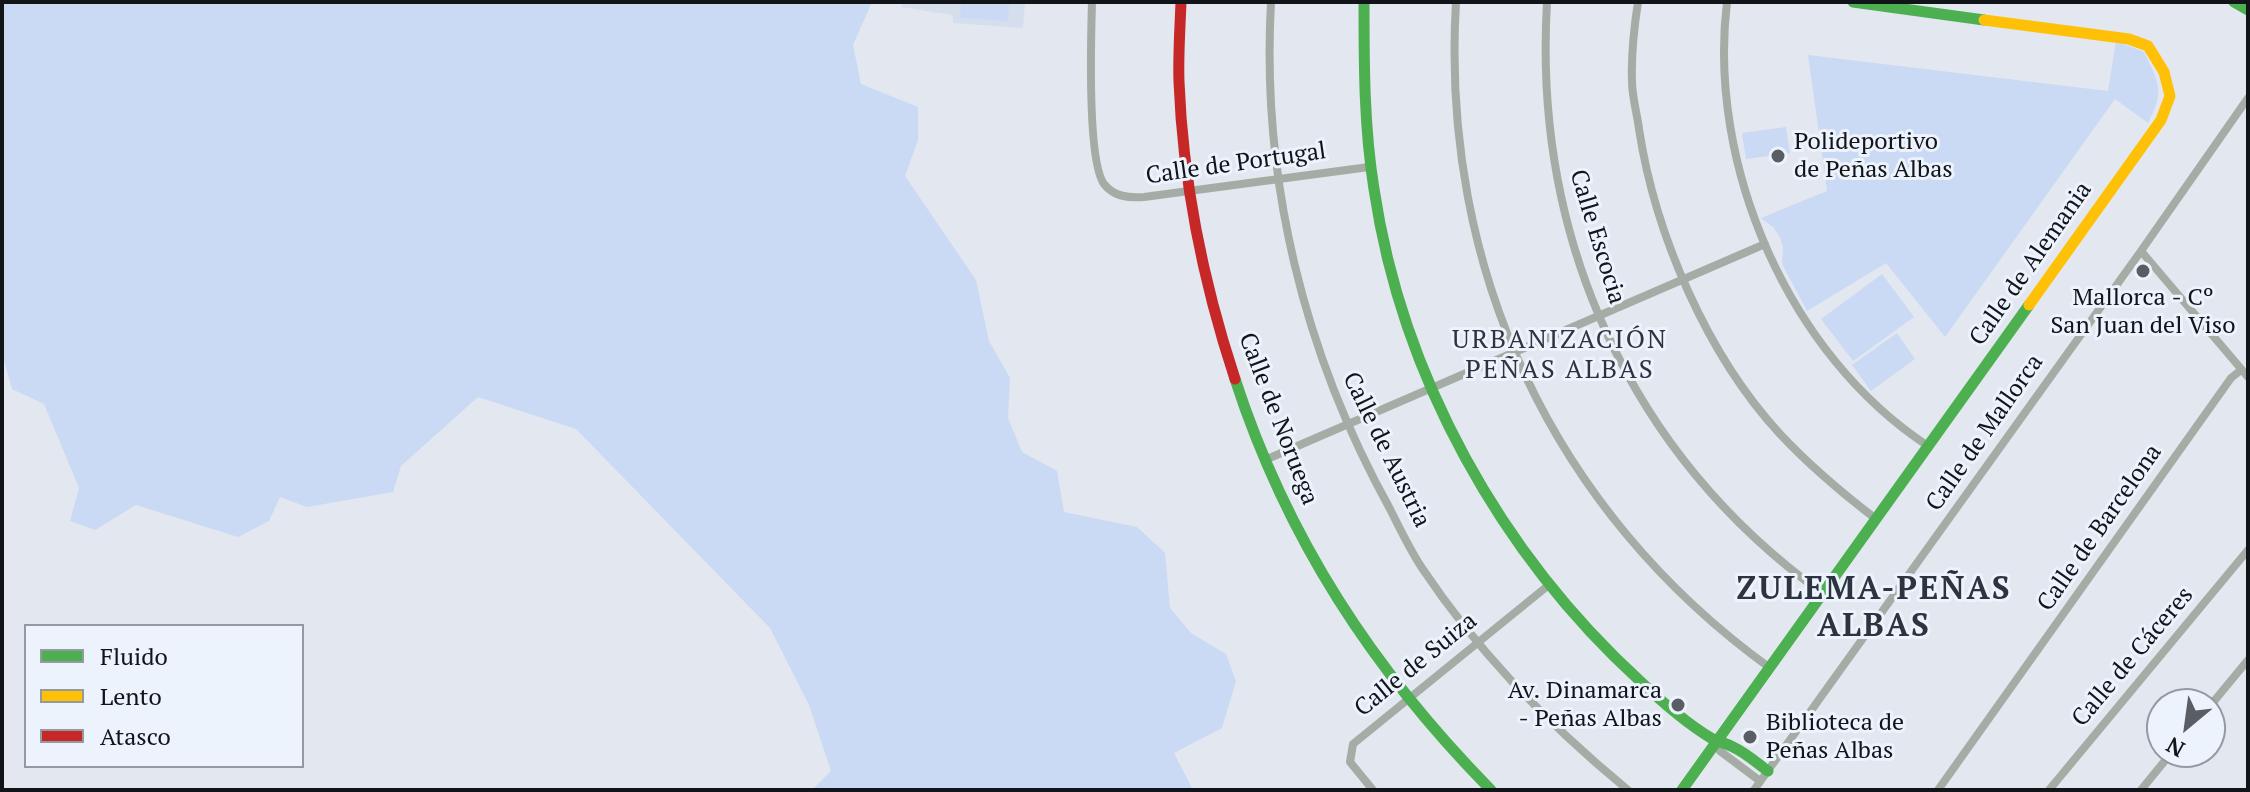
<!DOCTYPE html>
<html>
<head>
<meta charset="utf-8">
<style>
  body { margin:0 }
  #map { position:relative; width:2250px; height:792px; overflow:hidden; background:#e3e7ef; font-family:"PT Serif",serif }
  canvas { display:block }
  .frame { position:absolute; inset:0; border:4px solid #111419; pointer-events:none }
  .legend { position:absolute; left:24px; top:624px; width:280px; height:144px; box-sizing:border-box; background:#edf3fc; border:2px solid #959aa1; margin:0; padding:10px 14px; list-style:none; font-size:24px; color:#111419 }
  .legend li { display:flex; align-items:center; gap:16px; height:40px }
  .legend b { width:40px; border:2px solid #959aa1 }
  .north { position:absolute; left:2146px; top:688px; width:80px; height:80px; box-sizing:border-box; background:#edf3fc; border:2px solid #959aa1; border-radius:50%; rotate:209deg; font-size:22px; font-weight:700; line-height:32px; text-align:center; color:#111419 }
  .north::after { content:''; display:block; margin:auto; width:28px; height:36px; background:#5a5e64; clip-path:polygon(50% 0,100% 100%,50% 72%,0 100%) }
</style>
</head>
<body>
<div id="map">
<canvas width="2250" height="792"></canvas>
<div class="frame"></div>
<ul class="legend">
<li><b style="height:10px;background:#4caf50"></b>Fluido</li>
<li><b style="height:10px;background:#ffc107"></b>Lento</li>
<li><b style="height:10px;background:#c62828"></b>Atasco</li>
</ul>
<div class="north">N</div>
</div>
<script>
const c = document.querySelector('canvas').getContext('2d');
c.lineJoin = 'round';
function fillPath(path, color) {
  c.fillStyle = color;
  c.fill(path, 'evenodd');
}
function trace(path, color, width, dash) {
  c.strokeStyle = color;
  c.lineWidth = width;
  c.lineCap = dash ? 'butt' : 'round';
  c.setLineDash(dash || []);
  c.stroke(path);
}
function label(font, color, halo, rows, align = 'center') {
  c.font = font + ' "PT Serif",serif';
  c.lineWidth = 6;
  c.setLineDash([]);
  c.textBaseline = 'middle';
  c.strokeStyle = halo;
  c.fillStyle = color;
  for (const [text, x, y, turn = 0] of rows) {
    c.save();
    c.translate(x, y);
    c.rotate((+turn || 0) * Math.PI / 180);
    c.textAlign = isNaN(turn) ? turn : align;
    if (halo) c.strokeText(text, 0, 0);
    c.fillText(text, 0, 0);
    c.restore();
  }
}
fillPath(new Path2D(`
  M 902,2 L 1025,2 L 1023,28 L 953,23 L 953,15 L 902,7 Z`), '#d5deed');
fillPath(new Path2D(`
  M 2,2 L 872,2 L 853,45 L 861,84 L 918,107 L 918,140 L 905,176 L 976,280 L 989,341 L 1010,378 L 1008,418 L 1022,452 L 1057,471 L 1064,512 L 1137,527 L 1165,553 L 1170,608 L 1191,633 L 1226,654 L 1236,681 L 1222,728 L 1174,753 L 1193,790 L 812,790 L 831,771 L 809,705 L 770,628 L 576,429 L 478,397 L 401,466 L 393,492 L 307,507 L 280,497 L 269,521 L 238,537 L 136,505 L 95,530 L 70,521 L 79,488 L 44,404 L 12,389 L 2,354 Z
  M 961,2 L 1009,2 L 1008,21 L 960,18 Z
  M 2116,41 L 2144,52 C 2159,83 2165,91 2148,123 L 2115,99 L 1945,337 L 1886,263 L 1807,311 L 1782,264 L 1783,247 L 1780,237 L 1773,227 L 1761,218 L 1827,191 L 1808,55 L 2108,91 Z
  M 1786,127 L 1790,153 L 1746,159 L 1742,133 Z
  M 1882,274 L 1914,317 L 1853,361 L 1821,319 Z
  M 1897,333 L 1915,359 L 1871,391 L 1852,365 Z`), '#cadaf4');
trace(new Path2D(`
  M 1092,2 C 1091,36 1087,160 1104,184 C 1114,197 1129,198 1144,197 L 1369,167
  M 1271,2 C 1261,180 1304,354 1390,509 C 1400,529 1410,550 1422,568 C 1478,652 1550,726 1628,790
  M 1456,2 C 1440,269 1553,511 1770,668
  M 1547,2 C 1533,238 1629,453 1822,593
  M 1638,2 C 1634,28 1631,54 1632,81 C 1632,97 1637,113 1639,129 C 1655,234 1707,355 1780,434 C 1809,465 1842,493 1876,519
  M 1727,2 C 1707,166 1789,355 1928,446
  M 2141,251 L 2248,377
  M 1265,460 L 1765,244
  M 2210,706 L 2248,660
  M 1717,741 L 1720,751 L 1760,781
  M 1373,790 L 1350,762 L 1353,744 L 1550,584
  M 1754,790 L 2141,251 L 2248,98
  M 1938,790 L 2231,378 L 2241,370
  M 2049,790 L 2248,550
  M 2141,790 L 2172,752`), '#a5aca5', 8);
trace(new Path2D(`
  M 1364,2 C 1364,65 1364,127 1374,189 C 1402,377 1501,554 1640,681 C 1661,701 1686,723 1711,738 C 1718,742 1726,743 1733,747 C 1746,753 1757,763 1768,771
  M 1853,2 L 1984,20
  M 2234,2 L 2248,10
  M 1235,379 C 1287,539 1373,670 1491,790
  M 1682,790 L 2029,305`), '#4caf50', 11);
trace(new Path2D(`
  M 1984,20 L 2129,39 L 2148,46 L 2164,72 L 2170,96 L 2161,120 L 2029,305`), '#ffc107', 11);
trace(new Path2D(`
  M 1181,2 C 1180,29 1178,56 1179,82 C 1183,183 1203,282 1235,379`), '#c62828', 11);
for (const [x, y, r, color] of [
  [1778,156,8,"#5a5e64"],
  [2143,271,8,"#5a5e64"],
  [1678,705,8,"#5a5e64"],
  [1750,737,8,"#5a5e64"]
]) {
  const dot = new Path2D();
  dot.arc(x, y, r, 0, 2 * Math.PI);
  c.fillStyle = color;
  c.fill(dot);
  trace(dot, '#edf3fc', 3);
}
label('24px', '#111419', '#edf3fc', [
  ["Polideportivo",1794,142],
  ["de Peñas Albas",1794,170],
  ["Mallorca - Cº",2143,298,"center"],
  ["San Juan del Viso",2143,326,"center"],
  ["Av. Dinamarca",1662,691,"right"],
  ["- Peñas Albas",1662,719,"right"],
  ["Biblioteca de",1766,723],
  ["Peñas Albas",1766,751]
], 'left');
label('24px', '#111419', '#edf3fc', [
  ["Calle de Portugal",1236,164,-8],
  ["Calle Escocia",1597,237,73],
  ["Calle de Alemania",2031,264,-55],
  ["Calle de Noruega",1278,419,69],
  ["Calle de Mallorca",1985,433,-55],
  ["Calle de Austria",1386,450,64],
  ["Calle de Barcelona",2100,528,-55],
  ["Calle de Cáceres",2133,657,-50],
  ["Calle de Suiza",1416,665,-39]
]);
c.letterSpacing = '2px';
label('26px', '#2d3440', '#edf3fc', [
  ["URBANIZACIÓN",1560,341],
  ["PEÑAS ALBAS",1560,371]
]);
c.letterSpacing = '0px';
c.letterSpacing = '2px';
label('bold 32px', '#2d3440', '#edf3fc', [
  ["ZULEMA-PEÑAS",1874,590],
  ["ALBAS",1874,627]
]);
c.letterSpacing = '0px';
</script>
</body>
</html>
